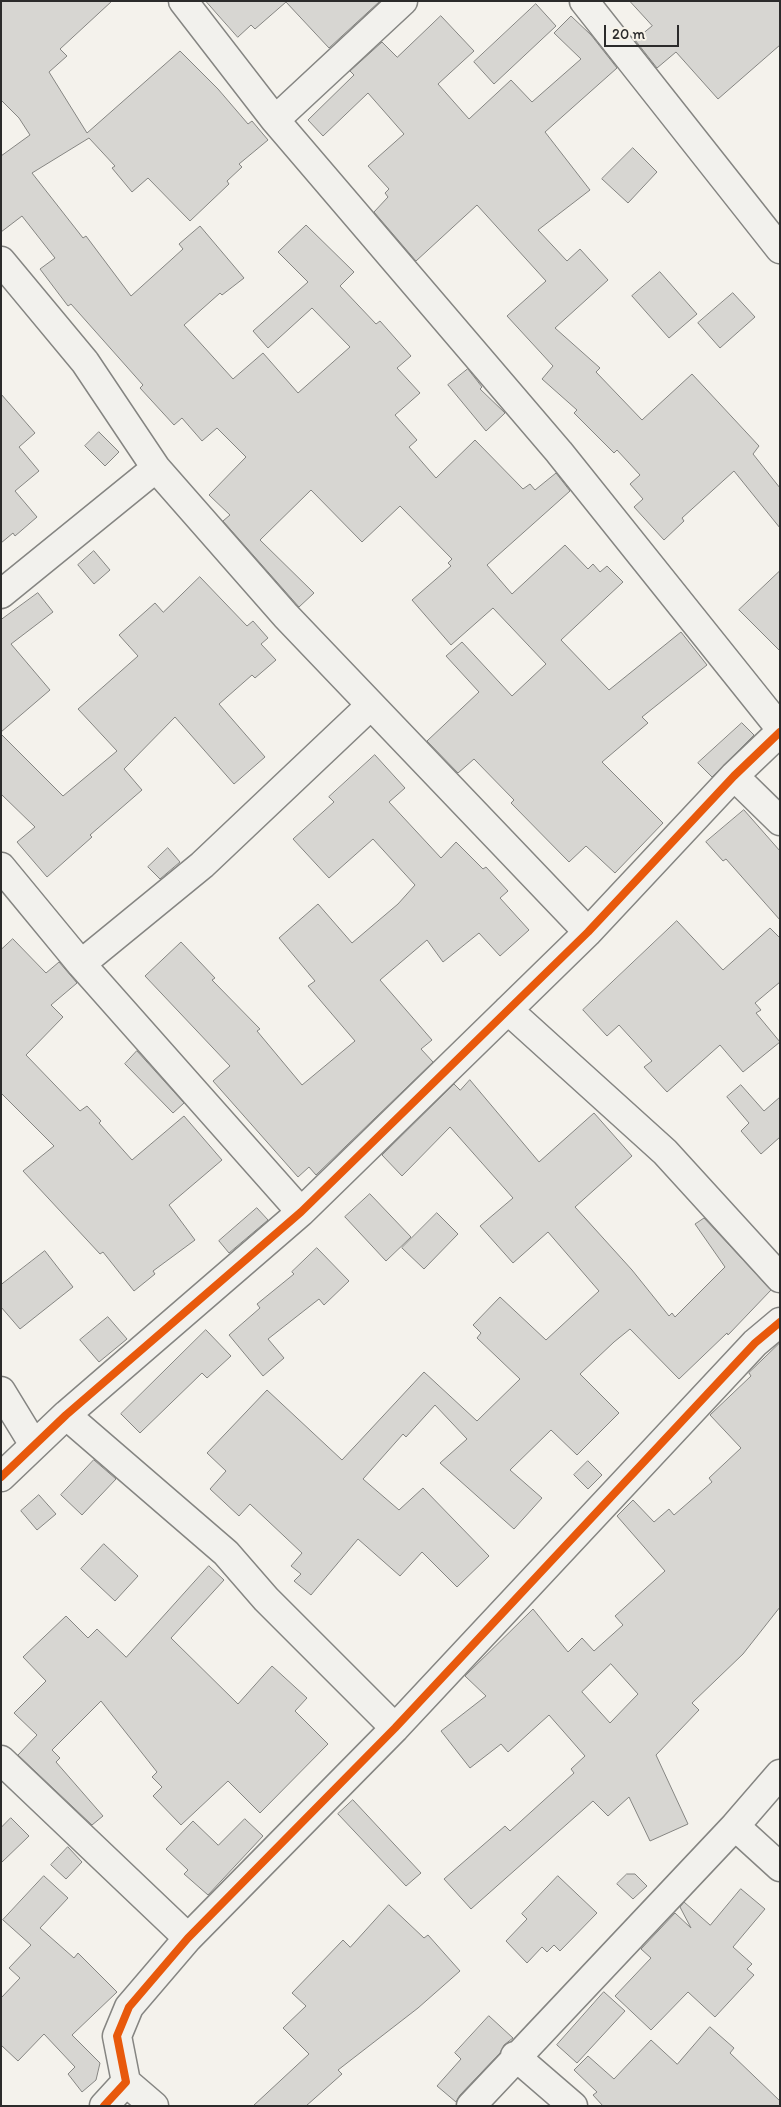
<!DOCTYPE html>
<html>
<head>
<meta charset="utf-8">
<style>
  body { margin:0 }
  #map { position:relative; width:781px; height:2107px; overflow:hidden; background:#f4f2ec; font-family:Itim,sans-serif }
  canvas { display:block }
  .frame { position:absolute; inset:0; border:2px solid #2b2b2b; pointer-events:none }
  .scale { position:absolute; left:604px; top:25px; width:75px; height:22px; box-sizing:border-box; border:2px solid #2b2b2b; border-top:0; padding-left:6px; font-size:15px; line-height:18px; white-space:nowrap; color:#2b2b2b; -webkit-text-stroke:4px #f7f3e8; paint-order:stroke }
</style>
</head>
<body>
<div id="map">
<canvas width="781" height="2107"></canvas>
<div class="frame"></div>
<div class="scale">20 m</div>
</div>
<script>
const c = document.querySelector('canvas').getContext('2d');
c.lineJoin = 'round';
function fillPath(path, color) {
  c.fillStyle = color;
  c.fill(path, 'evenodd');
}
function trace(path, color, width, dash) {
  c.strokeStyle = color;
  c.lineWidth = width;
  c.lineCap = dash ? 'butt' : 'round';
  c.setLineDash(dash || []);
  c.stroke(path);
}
const building = new Path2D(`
  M 1,1 L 112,1 L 60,49 L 67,56 L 49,72 L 87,133 L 180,51 L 218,89 L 248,124 L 252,121 L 268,140 L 239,164 L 242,167 L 227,181 L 229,184 L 190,221 L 148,178 L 132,192 L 112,168 L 115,166 L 89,138 L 32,173 L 83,238 L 86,236 L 131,296 L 183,249 L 179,244 L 200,226 L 244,278 L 222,295 L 220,293 L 184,325 L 233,379 L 263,353 L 298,393 L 350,347 L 312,308 L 268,348 L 253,331 L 308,282 L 278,252 L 306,225 L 354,272 L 340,286 L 376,324 L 380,321 L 411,356 L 397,368 L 420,393 L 395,415 L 417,440 L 409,447 L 436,478 L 475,440 L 523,489 L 530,484 L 535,490 L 556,473 L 570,491 L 487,565 L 512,594 L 565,545 L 588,569 L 593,564 L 600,572 L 607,566 L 623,582 L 561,640 L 609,690 L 681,632 L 707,665 L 642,717 L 648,723 L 602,762 L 663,823 L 615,873 L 586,846 L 569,862 L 511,803 L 514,800 L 474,759 L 458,773 L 427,741 L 479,692 L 446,656 L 462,642 L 512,696 L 546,664 L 493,608 L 451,645 L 412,600 L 451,566 L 448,563 L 452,559 L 400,506 L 362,542 L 311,490 L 260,540 L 314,593 L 299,607 L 223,521 L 230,515 L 209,495 L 246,457 L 217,428 L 202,441 L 182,418 L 174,425 L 140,388 L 143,385 L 71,304 L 68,306 L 40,269 L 55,258 L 22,216 L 1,232 L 1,156 L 30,135 L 19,118 L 1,100 Z
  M 206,1 L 380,1 L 329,48 L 286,2 L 255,29 L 251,25 L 238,37 Z
  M 630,1 L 780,1 L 780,45 L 718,99 L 676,52 L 657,68 L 635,40 L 652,26 Z
  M 536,4 L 556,26 L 494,84 L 474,62 Z
  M 441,16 L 474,51 L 438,84 L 469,119 L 511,80 L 532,102 L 581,59 L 554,33 L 571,16 L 591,35 L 617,68 L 545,132 L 590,190 L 538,230 L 567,261 L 580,249 L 608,280 L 555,328 L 600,368 L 596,372 L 642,420 L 692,374 L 759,446 L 753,454 L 780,488 L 780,528 L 734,471 L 682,518 L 684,521 L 664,540 L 634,507 L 643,499 L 630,484 L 640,475 L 617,450 L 614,453 L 574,413 L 577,410 L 542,379 L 553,366 L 507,316 L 546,281 L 477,205 L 416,261 L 374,212 L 388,197 L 385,193 L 389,189 L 368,166 L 404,134 L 368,93 L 323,136 L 308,120 L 354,75 L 350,71 L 382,42 L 397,57 Z
  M 633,148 L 657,172 L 628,203 L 602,179 Z
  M 660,272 L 697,314 L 669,338 L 632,296 Z
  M 733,293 L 755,317 L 720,348 L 698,323 Z
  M 468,369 L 482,387 L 480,389 L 505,413 L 486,431 L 448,385 Z
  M 1,394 L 35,433 L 19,447 L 39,471 L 15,491 L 37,517 L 15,536 L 13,533 L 1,543 Z
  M 99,432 L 119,452 L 105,466 L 85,446 Z
  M 94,551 L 110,570 L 94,584 L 78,565 Z
  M 780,571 L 780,651 L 739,610 Z
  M 200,577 L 247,626 L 253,621 L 268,638 L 261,644 L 276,660 L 255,678 L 252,675 L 219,704 L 265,757 L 234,784 L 175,717 L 124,769 L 142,790 L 90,835 L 92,837 L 47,877 L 17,842 L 35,827 L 1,794 L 1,734 L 63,796 L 117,751 L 78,709 L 138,656 L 119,635 L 155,603 L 163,612 Z
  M 38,593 L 53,612 L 11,644 L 50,690 L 1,732 L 1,620 Z
  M 742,723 L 754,735 L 712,777 L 698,763 Z
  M 375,755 L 405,788 L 389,802 L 441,858 L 456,842 L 483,869 L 486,867 L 508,891 L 500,898 L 529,930 L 500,956 L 479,933 L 443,962 L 427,940 L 380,980 L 432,1040 L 421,1049 L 433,1062 L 316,1175 L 309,1167 L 298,1177 L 213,1081 L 230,1066 L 145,976 L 181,942 L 215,978 L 212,980 L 260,1029 L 257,1031 L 302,1085 L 355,1041 L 308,986 L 315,981 L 279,938 L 318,904 L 352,943 L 398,904 L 415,885 L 373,839 L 329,878 L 293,839 L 334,802 L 329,797 Z
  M 744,810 L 780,851 L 780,920 L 726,859 L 723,861 L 706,842 Z
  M 168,848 L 180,862 L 160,879 L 148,867 Z
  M 677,921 L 723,970 L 770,928 L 780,938 L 780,982 L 755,1003 L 761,1010 L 756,1013 L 780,1042 L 743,1072 L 720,1045 L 667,1092 L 644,1067 L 652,1061 L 619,1025 L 607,1036 L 583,1010 Z
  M 13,939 L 46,973 L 59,962 L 77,983 L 51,1005 L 63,1017 L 26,1055 L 80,1111 L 87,1106 L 101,1121 L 99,1123 L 132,1160 L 184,1116 L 222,1160 L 169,1205 L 195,1240 L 153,1271 L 155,1274 L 134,1291 L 103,1252 L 100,1254 L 23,1171 L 54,1146 L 1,1093 L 1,950 Z
  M 137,1051 L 184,1103 L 173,1113 L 125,1064 Z
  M 470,1080 L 539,1162 L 594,1113 L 632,1156 L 575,1207 L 632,1270 L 669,1316 L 672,1313 L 675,1317 L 725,1267 L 695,1224 L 704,1218 L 771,1290 L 728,1335 L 727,1333 L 679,1379 L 630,1329 L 614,1342 L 580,1374 L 619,1413 L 577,1455 L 551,1430 L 510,1470 L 542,1498 L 514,1529 L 440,1463 L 467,1439 L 435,1405 L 406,1437 L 403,1434 L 363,1479 L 399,1510 L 423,1488 L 489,1556 L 457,1587 L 422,1552 L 400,1576 L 358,1539 L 311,1595 L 294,1581 L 301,1574 L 291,1566 L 302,1553 L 250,1504 L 239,1516 L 210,1489 L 226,1471 L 207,1453 L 267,1390 L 342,1460 L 424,1372 L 477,1421 L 520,1379 L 477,1338 L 481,1333 L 473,1325 L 500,1297 L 546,1340 L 599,1291 L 548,1232 L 513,1263 L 480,1226 L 513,1198 L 450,1127 L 402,1176 L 382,1155 L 454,1084 L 460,1090 Z
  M 741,1085 L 764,1111 L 780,1097 L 780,1137 L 761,1154 L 741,1131 L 749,1123 L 727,1097 Z
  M 370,1194 L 411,1237 L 386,1261 L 345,1217 Z
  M 257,1208 L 268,1220 L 229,1253 L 219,1241 Z
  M 437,1213 L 458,1234 L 424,1269 L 402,1248 Z
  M 317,1248 L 349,1281 L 324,1305 L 319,1299 L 268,1339 L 284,1358 L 263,1376 L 229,1335 L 260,1308 L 257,1304 L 294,1274 L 292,1272 Z
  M 45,1251 L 73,1287 L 20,1329 L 1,1307 L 1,1285 Z
  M 108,1317 L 127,1339 L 99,1362 L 80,1340 Z
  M 206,1330 L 231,1356 L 207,1378 L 202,1373 L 140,1433 L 121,1414 Z
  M 780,1343 L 780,1607 L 743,1654 L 692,1703 L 699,1710 L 656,1755 L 688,1824 L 650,1841 L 629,1797 L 608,1816 L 593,1801 L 471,1909 L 444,1879 L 505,1826 L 510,1831 L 574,1773 L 571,1769 L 585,1756 L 549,1715 L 508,1752 L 501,1744 L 470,1768 L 441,1731 L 486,1696 L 465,1676 L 533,1609 L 568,1652 L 582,1638 L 594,1651 L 623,1625 L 615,1616 L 665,1571 L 617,1516 L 633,1500 L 654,1522 L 669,1509 L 674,1515 L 712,1482 L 709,1478 L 741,1448 L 710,1415 L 751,1376 L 749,1373 ZM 611,1664 L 638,1694 L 610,1723 L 582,1692 Z
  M 94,1460 L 116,1479 L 82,1515 L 61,1495 Z
  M 588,1461 L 602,1475 L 588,1489 L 574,1475 Z
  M 39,1495 L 56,1514 L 37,1530 L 21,1511 Z
  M 104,1544 L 138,1576 L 115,1601 L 81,1569 Z
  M 209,1566 L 224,1580 L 171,1638 L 238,1704 L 272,1666 L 307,1698 L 295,1711 L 328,1744 L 260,1813 L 228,1781 L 181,1825 L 153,1796 L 162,1787 L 152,1777 L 157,1772 L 101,1701 L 52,1750 L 60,1758 L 56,1762 L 103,1816 L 92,1825 L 18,1755 L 37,1735 L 14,1713 L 46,1681 L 23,1657 L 66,1616 L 88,1638 L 97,1629 L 126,1657 Z
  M 353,1800 L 421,1873 L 406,1886 L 338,1814 Z
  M 11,1818 L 29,1836 L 1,1863 L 1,1828 Z
  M 245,1819 L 263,1836 L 208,1895 L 184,1874 L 188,1870 L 166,1849 L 193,1821 L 218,1845 Z
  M 68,1847 L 82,1862 L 66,1879 L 51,1865 Z
  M 627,1874 L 635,1874 L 647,1886 L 633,1899 L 617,1884 Z
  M 44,1876 L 68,1898 L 40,1928 L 74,1958 L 78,1953 L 117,1992 L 72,2035 L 100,2063 L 96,2080 L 82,2092 L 68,2074 L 75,2067 L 44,2034 L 18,2061 L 1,2045 L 1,1998 L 20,1978 L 9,1968 L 31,1945 L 3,1920 Z
  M 558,1876 L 597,1913 L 560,1951 L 554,1945 L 547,1952 L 542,1947 L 527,1963 L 506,1941 L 527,1919 L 522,1914 Z
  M 741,1889 L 765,1909 L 733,1947 L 752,1964 L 747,1969 L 754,1975 L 715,2017 L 688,1992 L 651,2030 L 615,1996 L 651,1958 L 641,1949 L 675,1913 L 691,1928 L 680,1907 L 684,1902 L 710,1925 Z
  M 389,1905 L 424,1938 L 428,1935 L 460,1971 L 418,2008 L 338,2070 L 342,2074 L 306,2106 L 253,2106 L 309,2054 L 283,2028 L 306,2006 L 292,1993 L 343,1940 L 350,1947 Z
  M 604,1992 L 625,2011 L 577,2063 L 557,2045 Z
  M 489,2016 L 513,2038 L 504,2045 L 500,2053 L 460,2095 L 456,2102 L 437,2086 L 461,2059 L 455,2053 Z
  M 710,2027 L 734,2048 L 730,2053 L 780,2101 L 780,2106 L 603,2106 L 593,2095 L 597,2092 L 574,2070 L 588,2056 L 614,2079 L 651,2040 L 677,2064 Z`);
fillPath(building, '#d7d6d2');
trace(building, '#858582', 1);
const street = new Path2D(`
  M 183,1 L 275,120 L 559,452 L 780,728
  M 584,1 L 780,249
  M 275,120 L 403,1
  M 1,261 L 85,362 L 156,468 L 286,616 L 588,932
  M 1,594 L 156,468
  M 734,776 L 780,821
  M 1,867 L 81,964 L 301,1212
  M 81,964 L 202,865 L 370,706
  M 508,1010 L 665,1152 L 780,1278
  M 1,1391 L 34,1445
  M 66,1415 L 226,1553 L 266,1599 L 395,1728
  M 1,1477 L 66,1415 L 301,1212 L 588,932 L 734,776 L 780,732
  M 1,1760 L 188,1938
  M 735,1826 L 780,1867
  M 515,2056 L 573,2106
  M 126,2082 L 154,2106
  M 104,2106 L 126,2082 L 117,2036 L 129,2007 L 188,1938 L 395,1728 L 755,1343 L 780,1322
  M 471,2106 L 735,1826 L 780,1774`);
trace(street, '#858582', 31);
trace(street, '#f2f1ed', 28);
trace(new Path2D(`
  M 1,1477 L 66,1415 L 301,1212 L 588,932 L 734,776 L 780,732
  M 104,2106 L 126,2082 L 117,2036 L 129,2007 L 188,1938 L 395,1728 L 755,1343 L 780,1322`), '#e8590c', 8);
</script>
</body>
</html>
